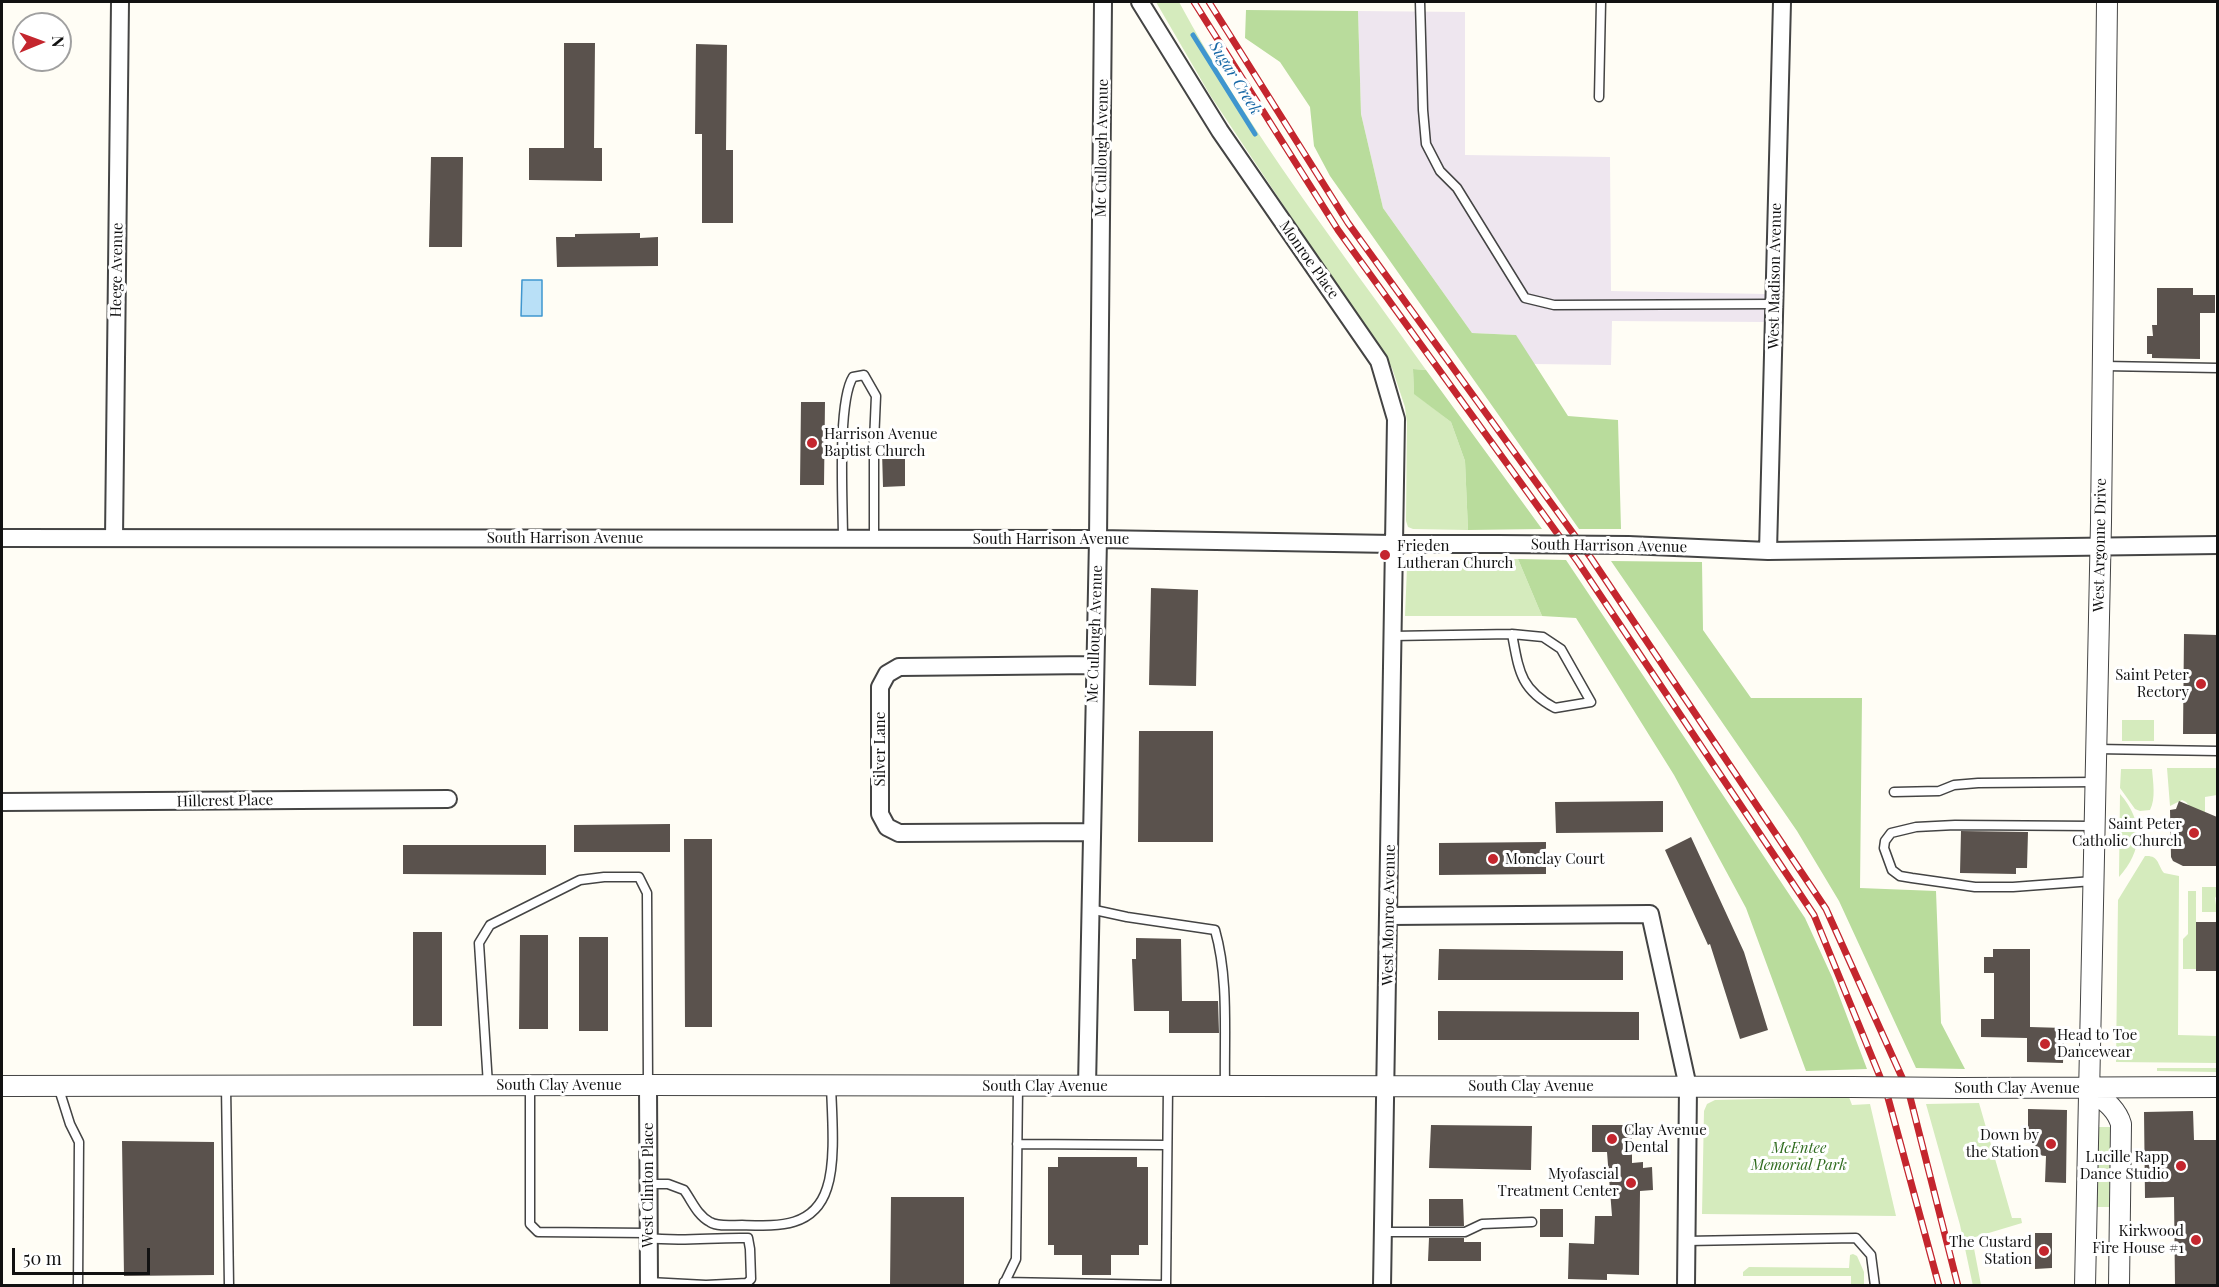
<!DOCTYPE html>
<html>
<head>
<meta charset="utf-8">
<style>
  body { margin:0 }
  #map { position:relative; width:2219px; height:1287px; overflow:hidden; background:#fffdf5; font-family:"Playfair Display",serif }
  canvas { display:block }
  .frame { position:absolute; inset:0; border:3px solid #111; pointer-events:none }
  .north { position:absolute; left:12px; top:12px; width:60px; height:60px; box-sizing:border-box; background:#fff; border:2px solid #a0a0a0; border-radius:50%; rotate:89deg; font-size:16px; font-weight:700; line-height:24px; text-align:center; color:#111 }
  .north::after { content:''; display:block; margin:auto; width:21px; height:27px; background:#c4262e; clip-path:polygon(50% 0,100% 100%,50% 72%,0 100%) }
  .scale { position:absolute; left:12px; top:1248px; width:138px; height:27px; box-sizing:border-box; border:3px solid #111; border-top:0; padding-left:8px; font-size:18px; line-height:21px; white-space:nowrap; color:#111; -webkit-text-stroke:4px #fff; paint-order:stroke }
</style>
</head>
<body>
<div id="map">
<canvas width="2219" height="1287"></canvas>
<div class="frame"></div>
<div class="north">N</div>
<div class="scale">50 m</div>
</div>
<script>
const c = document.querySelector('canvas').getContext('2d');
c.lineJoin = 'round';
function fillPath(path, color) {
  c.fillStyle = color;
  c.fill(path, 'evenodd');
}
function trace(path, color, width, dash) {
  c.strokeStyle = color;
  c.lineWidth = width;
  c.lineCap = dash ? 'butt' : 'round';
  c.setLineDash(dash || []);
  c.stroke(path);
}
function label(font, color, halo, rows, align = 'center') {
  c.font = font + ' "Playfair Display",serif';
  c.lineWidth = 6;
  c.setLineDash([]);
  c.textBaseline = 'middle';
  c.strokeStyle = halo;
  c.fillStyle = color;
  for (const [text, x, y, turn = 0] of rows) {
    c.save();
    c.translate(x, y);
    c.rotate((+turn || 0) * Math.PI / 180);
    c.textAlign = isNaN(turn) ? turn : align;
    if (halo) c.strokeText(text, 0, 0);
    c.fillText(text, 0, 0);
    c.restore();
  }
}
fillPath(new Path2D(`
  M 1358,11 L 1465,12 L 1465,155 L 1610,157 L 1611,291 L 1766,294 L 1765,322 L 1612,321 L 1611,365 L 1534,364 L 1515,335 L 1472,333 L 1383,208 L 1361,114 Z`), '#eee6ef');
fillPath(new Path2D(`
  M 1156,2 L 1179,2 C 1249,132 1341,250 1426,370 L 1413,369 L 1414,393 L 1451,422 L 1465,461 L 1468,530 L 1413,529 L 1408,527 L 1406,521 L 1407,423 L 1405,407 L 1392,368 L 1210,95 Z
  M 1420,559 L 1518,559 L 1542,616 L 1405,616 L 1407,567 L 1413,560 Z
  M 2122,720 L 2154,720 L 2154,741 L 2122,741 Z
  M 2167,768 L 2217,768 L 2217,795 L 2205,797 L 2205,813 L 2191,808 L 2186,802 L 2182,800 L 2170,806 Z
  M 2121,769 L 2152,769 C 2153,782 2156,799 2150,810 L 2140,811 L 2135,809 L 2120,788 Z
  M 2120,794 C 2144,821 2143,851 2119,877 Z
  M 2145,856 C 2159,855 2157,864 2164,873 L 2179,876 L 2178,1035 L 2217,1036 L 2217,1063 L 2116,1062 L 2118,900 Z
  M 2202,887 L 2217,887 L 2217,895 L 2215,898 L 2217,912 L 2202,912 Z
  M 2188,891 L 2196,891 L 2196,969 L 2183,969 L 2183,939 L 2188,934 Z
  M 2157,1068 L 2217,1068 L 2217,1072 L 2157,1071 Z
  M 1849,1097 L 1852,1105 L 1870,1104 L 1896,1216 L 1702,1214 L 1704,1111 L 1707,1104 L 1715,1100 Z
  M 1979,1103 L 2012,1218 L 2021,1218 L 2022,1223 L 1972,1238 L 1981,1285 L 1973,1286 L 1960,1225 L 1926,1104 Z
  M 2098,1127 L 2114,1127 L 2112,1207 L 2097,1207 Z
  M 1853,1254 L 1857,1256 L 1864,1272 L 1864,1285 L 1851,1285 L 1851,1276 L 1743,1276 L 1743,1272 L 1749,1267 L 1849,1268 L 1850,1255 Z`), '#d5ebbd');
fillPath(new Path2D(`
  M 1246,10 L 1358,11 L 1361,114 L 1383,208 L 1472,333 L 1516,335 L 1568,416 L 1618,420 L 1621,529 L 1579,529 L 1330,176 L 1314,146 L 1310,107 L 1280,62 L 1245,38 Z
  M 1413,369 L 1426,370 L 1542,529 L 1468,530 L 1465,461 L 1451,422 L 1414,394 Z
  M 1518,559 L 1566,560 L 1805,918 L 1832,977 L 1867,1069 L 1806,1071 L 1746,908 L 1674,775 L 1576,618 L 1542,616 Z
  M 1611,561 L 1702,562 L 1703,630 L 1751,698 L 1862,698 L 1860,888 L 1936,891 L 1941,1023 L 1965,1069 L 1916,1068 L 1839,901 L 1797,831 Z`), '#b9dc9c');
const water = new Path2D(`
  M 522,280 L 542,280 L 542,316 L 521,316 Z`);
fillPath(water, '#b9e0f7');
trace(water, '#3f96cf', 1.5);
trace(new Path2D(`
  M 1193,35 L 1255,134`), '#3f96cf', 5);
fillPath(new Path2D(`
  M 564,43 L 595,43 L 594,148 L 602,148 L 602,181 L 529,180 L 529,148 L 564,148 Z
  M 696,44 L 727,45 L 726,150 L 733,150 L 733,223 L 702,223 L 702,134 L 695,134 Z
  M 431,157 L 463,157 L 462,247 L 429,247 Z
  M 640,233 L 640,238 L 658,237 L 658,266 L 557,267 L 556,237 L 575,237 L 575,234 Z
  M 2157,288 L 2193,288 L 2193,295 L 2215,295 L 2215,313 L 2200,313 L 2200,359 L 2152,358 L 2152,354 L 2147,354 L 2147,336 L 2153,336 L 2152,325 L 2157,325 Z
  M 801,402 L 825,402 L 824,485 L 800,485 Z
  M 882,451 L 905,451 L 905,486 L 883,487 Z
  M 1151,588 L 1198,590 L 1196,686 L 1149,685 Z
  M 2184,634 L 2217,635 L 2217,734 L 2183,734 Z
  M 1139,731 L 1213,731 L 1213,842 L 1138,842 Z
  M 1663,801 L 1663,832 L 1556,833 L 1555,802 Z
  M 2179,801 L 2217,817 L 2217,866 L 2183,866 L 2173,861 L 2171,857 L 2170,810 L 2176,809 Z
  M 670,824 L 670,852 L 574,852 L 574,825 Z
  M 1961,831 L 2028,832 L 2027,868 L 2016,868 L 2016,874 L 1960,873 Z
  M 1691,837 L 1744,952 L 1768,1030 L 1740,1039 L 1710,944 L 1708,945 L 1665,850 Z
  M 684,839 L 712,839 L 712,1027 L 685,1027 Z
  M 1546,842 L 1546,874 L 1439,875 L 1439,843 Z
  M 403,845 L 546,845 L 546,875 L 403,874 Z
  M 2196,922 L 2216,922 L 2217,971 L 2196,971 Z
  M 413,932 L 442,932 L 442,1026 L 413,1026 Z
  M 520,935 L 548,935 L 548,1029 L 519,1029 Z
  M 579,937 L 608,937 L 608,1031 L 579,1031 Z
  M 1136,938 L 1181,939 L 1182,1001 L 1218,1001 L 1219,1033 L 1169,1033 L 1169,1011 L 1134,1011 L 1132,959 L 1136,959 Z
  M 1439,949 L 1623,951 L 1623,980 L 1438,980 Z
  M 1993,949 L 2030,949 L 2030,1027 L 2064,1028 L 2063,1063 L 2027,1062 L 2027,1038 L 1981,1037 L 1981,1019 L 1994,1019 L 1994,973 L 1984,973 L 1984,957 L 1993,957 Z
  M 1438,1011 L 1639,1012 L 1639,1040 L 1438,1040 Z
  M 2028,1109 L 2067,1110 L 2066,1183 L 2045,1182 L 2046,1156 L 2035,1155 L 2035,1133 L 2028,1133 Z
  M 2193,1111 L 2194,1140 L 2217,1140 L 2217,1286 L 2175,1286 L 2174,1197 L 2145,1198 L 2144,1112 Z
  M 1431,1125 L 1532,1126 L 1531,1170 L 1429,1168 Z
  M 1592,1125 L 1632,1125 L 1632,1163 L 1643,1162 L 1643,1168 L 1652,1167 L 1653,1190 L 1640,1191 L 1639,1275 L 1607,1274 L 1607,1280 L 1568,1279 L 1569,1243 L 1594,1244 L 1595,1216 L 1612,1216 L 1607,1152 L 1592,1152 Z
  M 122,1141 L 214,1142 L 214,1275 L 124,1276 Z
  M 1058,1157 L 1137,1157 L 1137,1167 L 1148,1167 L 1148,1245 L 1139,1245 L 1139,1255 L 1111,1255 L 1111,1275 L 1082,1275 L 1082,1255 L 1054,1255 L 1054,1245 L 1048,1245 L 1048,1167 L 1058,1167 Z
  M 891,1197 L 964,1197 L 964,1286 L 890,1286 Z
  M 1429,1199 L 1463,1199 L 1464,1226 L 1429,1226 Z
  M 1540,1209 L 1563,1209 L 1563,1237 L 1540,1237 Z
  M 2035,1233 L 2052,1233 L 2052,1268 L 2035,1269 Z
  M 1429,1238 L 1464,1238 L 1464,1242 L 1481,1242 L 1481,1261 L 1428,1261 Z`), '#5a524d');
const service = new Path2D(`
  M 1420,2 L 1423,110 L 1426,144 L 1440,171 L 1457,188 L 1525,298 L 1554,305 L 1774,304
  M 1599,97 L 1601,2
  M 2104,366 L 2218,368
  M 843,539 C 843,504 837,402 853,377 L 864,375 L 876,396 L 874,442 L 874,538
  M 1392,636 L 1512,634 L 1543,637 L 1561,649 L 1591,702 L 1555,708 C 1520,689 1519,671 1512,634
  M 2096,749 L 2218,751
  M 1894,792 L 1939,791 L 1954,785 L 1978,783 L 2095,782
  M 2093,881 L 2013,887 L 1975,887 L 1912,878 L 1900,876 L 1892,870 L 1884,848 L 1885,841 L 1891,833 L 1916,827 L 1955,825 L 2094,826
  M 1090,909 L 1127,917 L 1215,930 C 1229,979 1224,1035 1225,1086
  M 488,1085 L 479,943 L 490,925 L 580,880 L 604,877 L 639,877 L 647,893 L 648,1084
  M 58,1086 L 70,1124 L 79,1142 L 78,1286
  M 226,1086 L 229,1286
  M 530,1086 L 530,1224 L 538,1232 L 648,1233
  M 1017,1144 L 1167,1145
  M 648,1184 L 668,1184 L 684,1190 C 692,1201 697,1215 710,1222 C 718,1227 732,1225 742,1225 C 776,1226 814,1229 827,1188 C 836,1161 832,1115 831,1086
  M 1383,1232 L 1465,1232 L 1482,1224 L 1532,1222
  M 648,1238 C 681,1242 715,1237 748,1238 L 750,1249 L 751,1279 L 747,1283 L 706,1285 L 649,1282
  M 1686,1241 L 1856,1238 L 1871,1255 L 1875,1286
  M 1004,1282 L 1166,1285
  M 1003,1286 L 1016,1259 L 1018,1087
  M 1166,1286 L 1168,1087`);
const minor = new Path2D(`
  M 1140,2 L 1220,131 L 1379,361 L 1396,419 L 1382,1286
  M 2,538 L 1098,539 L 1393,544 L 1497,544
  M 114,538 L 120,2
  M 1628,545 L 1768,551 L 2218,545
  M 1768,551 L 1782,2
  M 2,802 L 448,799
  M 1091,832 L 899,833 L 887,827 L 880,814 L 880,687 L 887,674 L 899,667 L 1094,665
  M 1390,916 L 1650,914 L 1688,1087 L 1686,1286
  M 648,1085 L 649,1286
  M 1087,1086 L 1098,539 L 1103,2`);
const tertiary = new Path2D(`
  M 2,1086 L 648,1085 L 1852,1087
  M 1959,1088 L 2218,1087
  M 2089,1088 C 2102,1099 2116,1107 2121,1124 L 2119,1286
  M 2085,1286 L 2101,522 L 2107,2`);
trace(service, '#444', 11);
trace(minor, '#444', 20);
trace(tertiary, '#444', 22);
trace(service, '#fff', 8);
trace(minor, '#fff', 16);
trace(tertiary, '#fff', 20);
const rail = new Path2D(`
  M 1194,2 L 1338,230 L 1578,562 L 1814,915 L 1887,1094 L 1939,1286
  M 1209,2 L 1348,223 L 1591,558 L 1826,909 L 1909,1093 L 1958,1286`);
trace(rail, '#c4262e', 7);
trace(rail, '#fff', 4.5, [14]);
const minorBridge = new Path2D(`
  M 1497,544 L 1628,545`);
const tertiaryBridge = new Path2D(`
  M 1852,1087 L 1959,1088`);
trace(minorBridge, '#444', 20, []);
trace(tertiaryBridge, '#444', 22, []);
trace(minorBridge, '#fff', 16);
trace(tertiaryBridge, '#fff', 20);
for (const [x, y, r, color] of [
  [812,443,6,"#c4262e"],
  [1385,555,6,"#c4262e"],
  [2201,684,6,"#c4262e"],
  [2194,833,6,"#c4262e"],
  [1493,859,6,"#c4262e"],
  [2045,1044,6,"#c4262e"],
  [1612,1139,6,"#c4262e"],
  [2051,1144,6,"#c4262e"],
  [2181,1166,6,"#c4262e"],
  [1631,1183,6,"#c4262e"],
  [2196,1240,6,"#c4262e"],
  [2044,1251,6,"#c4262e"]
]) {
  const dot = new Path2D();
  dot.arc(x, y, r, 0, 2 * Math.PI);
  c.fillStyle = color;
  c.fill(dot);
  trace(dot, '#fff', 2);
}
label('15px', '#111', '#fff', [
  ["Mc Cullough Avenue",1102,148,-89],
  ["Monroe Place",1309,260,55],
  ["Heege Avenue",117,270,-89],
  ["West Madison Avenue",1775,276,-89],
  ["South Harrison Avenue",565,538],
  ["South Harrison Avenue",1051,539],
  ["West Argonne Drive",2100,545,-89],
  ["South Harrison Avenue",1609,546,1],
  ["Mc Cullough Avenue",1095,634,-88],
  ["Silver Lane",880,749,-90],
  ["Hillcrest Place",225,801,-1],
  ["West Monroe Avenue",1389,915,-89],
  ["South Clay Avenue",559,1085],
  ["South Clay Avenue",1045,1086],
  ["South Clay Avenue",1531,1086],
  ["South Clay Avenue",2017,1088],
  ["West Clinton Place",648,1185,-90]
]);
label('15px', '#111', '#fff', [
  ["Harrison Avenue",824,434,"left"],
  ["Baptist Church",824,451,"left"],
  ["Frieden",1397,546,"left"],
  ["Lutheran Church",1397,563,"left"],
  ["Saint Peter",2189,675],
  ["Rectory",2189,692],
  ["Saint Peter",2182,824],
  ["Catholic Church",2182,841],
  ["Monclay Court",1505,859,"left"],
  ["Head to Toe",2057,1035,"left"],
  ["Dancewear",2057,1052,"left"],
  ["Clay Avenue",1624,1130,"left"],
  ["Dental",1624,1147,"left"],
  ["Down by",2039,1135],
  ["the Station",2039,1152],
  ["Lucille Rapp",2169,1157],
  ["Dance Studio",2169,1174],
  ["Myofascial",1619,1174],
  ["Treatment Center",1619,1191],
  ["Kirkwood",2184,1231],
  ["Fire House #1",2184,1248],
  ["The Custard",2032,1242],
  ["Station",2032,1259]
], 'right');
label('italic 15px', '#2f6b1f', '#fff', [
  ["McEntee",1799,1148],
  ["Memorial Park",1799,1165]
]);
label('italic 16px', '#1768a6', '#fff', [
  ["Sugar Creek",1235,78,58]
]);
</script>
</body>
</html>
